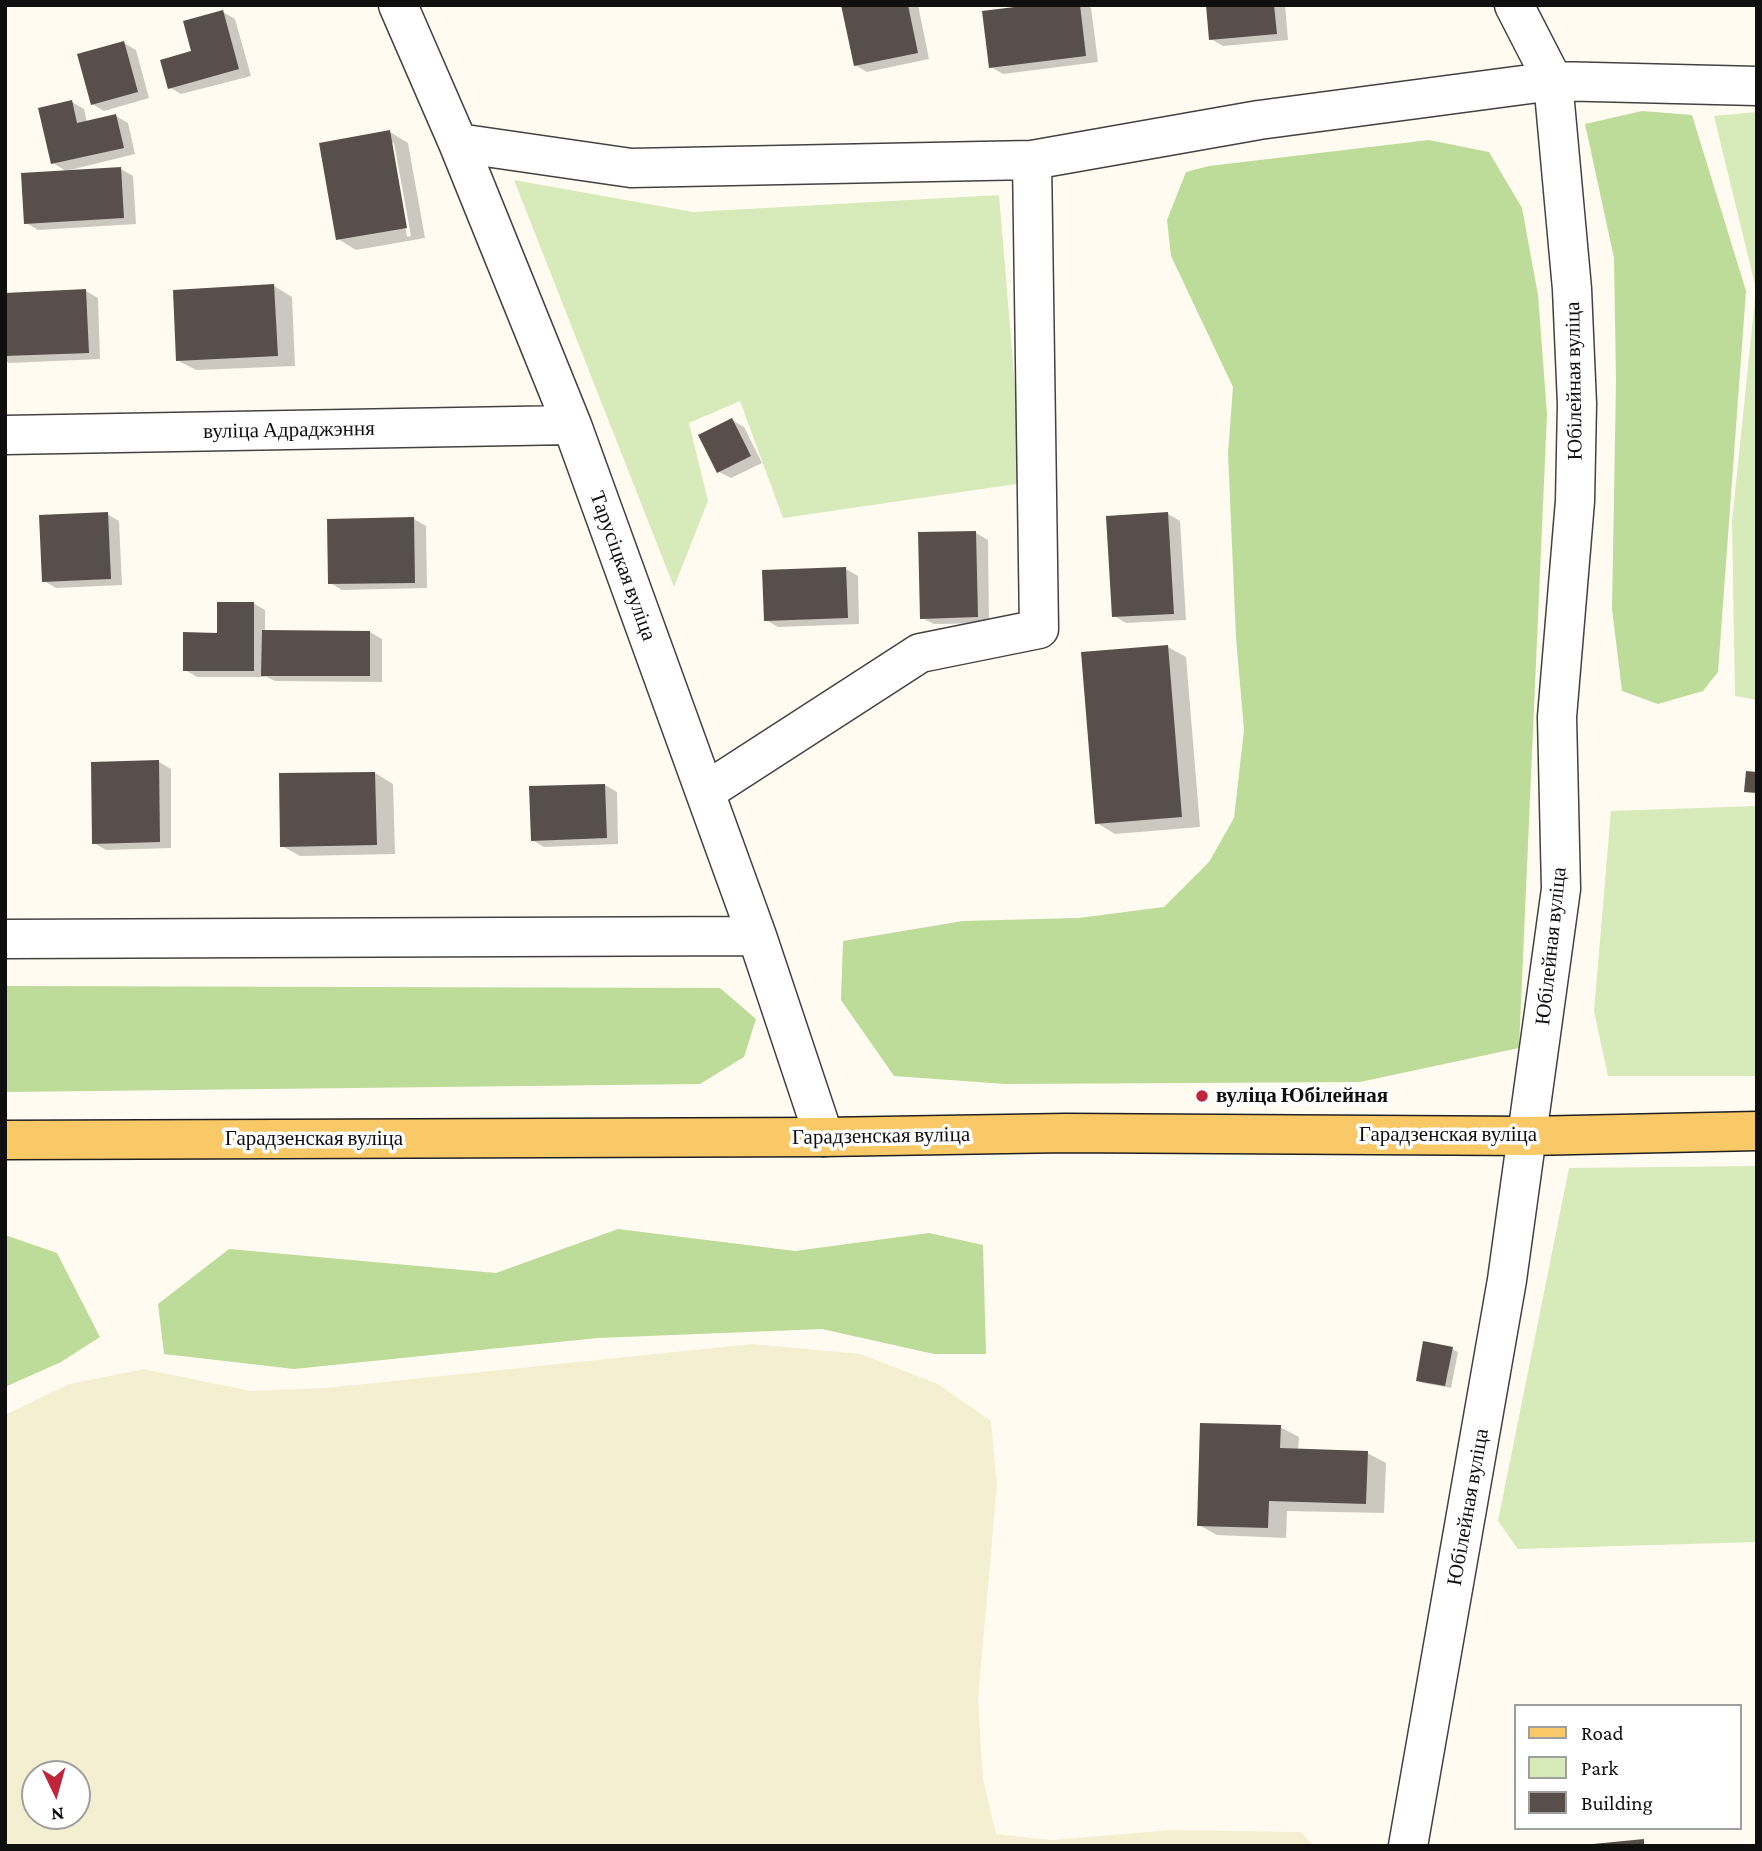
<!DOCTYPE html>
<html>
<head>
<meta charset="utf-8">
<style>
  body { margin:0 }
  #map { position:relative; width:1762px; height:1851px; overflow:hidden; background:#fffbf1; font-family:"Crimson Pro",serif }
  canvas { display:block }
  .frame { position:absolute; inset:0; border:7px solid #0f0f0f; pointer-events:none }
  .legend { position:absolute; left:1514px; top:1704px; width:228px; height:126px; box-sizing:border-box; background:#fff; border:2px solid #9f9f9f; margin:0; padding:9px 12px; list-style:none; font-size:21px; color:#0f0f0f }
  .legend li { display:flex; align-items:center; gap:14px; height:35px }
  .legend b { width:35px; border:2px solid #9f9f9f }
  .north { position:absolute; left:21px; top:1760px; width:70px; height:70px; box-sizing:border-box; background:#fff; border:2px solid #9f9f9f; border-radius:50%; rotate:175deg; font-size:19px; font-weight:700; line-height:28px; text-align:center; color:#0f0f0f }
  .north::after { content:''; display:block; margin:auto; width:24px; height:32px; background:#c1253b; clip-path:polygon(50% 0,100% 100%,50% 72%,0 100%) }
</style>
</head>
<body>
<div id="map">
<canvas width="1762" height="1851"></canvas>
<div class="frame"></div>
<ul class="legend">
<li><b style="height:9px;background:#f9c867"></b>Road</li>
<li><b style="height:19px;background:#d7eaba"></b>Park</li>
<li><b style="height:19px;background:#584f4b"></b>Building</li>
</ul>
<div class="north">N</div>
</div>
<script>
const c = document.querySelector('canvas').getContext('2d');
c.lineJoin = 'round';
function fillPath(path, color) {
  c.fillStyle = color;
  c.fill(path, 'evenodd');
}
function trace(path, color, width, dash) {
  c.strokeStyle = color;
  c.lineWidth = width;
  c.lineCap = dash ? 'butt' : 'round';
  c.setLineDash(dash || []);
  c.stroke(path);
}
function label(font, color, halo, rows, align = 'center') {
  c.font = font + ' "Crimson Pro",serif';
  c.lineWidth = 7;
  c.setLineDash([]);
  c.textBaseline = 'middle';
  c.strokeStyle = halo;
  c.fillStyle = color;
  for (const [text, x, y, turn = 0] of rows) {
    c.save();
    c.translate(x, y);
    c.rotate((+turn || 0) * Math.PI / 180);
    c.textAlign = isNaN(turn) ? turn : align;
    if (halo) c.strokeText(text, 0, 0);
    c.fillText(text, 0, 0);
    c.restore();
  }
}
fillPath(new Path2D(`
  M 752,1344 L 861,1354 L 938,1384 L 991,1421 L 997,1485 L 978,1699 L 983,1779 L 996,1834 L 1052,1840 L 1172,1830 L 1301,1832 L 1314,1846 L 5,1846 L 5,1415 L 69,1384 L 144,1369 L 250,1391 L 326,1388 ZM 35,1774 L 77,1774 L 77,1816 L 35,1816 Z`), '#f5efd1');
fillPath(new Path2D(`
  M 1757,112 L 1757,700 L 1735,696 L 1732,522 L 1756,289 L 1714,116 Z
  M 514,180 L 693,212 L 999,195 L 1023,483 L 783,518 L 740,401 L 689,423 L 708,501 L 674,587 Z
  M 1757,806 L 1757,1076 L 1608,1076 L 1594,1011 L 1611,811 Z
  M 1757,1166 L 1757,1542 L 1518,1549 L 1498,1521 L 1569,1168 Z`), '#d7eaba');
fillPath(new Path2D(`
  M 1642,111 L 1692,115 L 1746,291 L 1718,672 L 1703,691 L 1658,704 L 1622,691 L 1612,609 L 1616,382 L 1614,258 L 1585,124 Z
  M 1429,140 L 1489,152 L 1522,208 L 1538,295 L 1547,414 L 1519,1048 L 1360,1082 L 1005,1084 L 894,1076 L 841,1000 L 843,941 L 963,921 L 1078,918 L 1164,907 L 1209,862 L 1234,818 L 1244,730 L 1236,638 L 1228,453 L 1233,387 L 1171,256 L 1167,220 L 1186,172 L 1209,166 Z
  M 5,986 L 720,988 L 756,1019 L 744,1057 L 700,1084 L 5,1092 Z
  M 618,1229 L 795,1251 L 929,1233 L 983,1245 L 986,1354 L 934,1354 L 822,1329 L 598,1338 L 294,1369 L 164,1354 L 158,1304 L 229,1249 L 496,1273 Z
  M 5,1235 L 57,1253 L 100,1337 L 61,1362 L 5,1387 Z`), '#bddb99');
fillPath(new Path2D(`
  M 842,5 L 918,5 L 929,59 L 867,72 L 855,65 Z
  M 1045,5 L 1086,5 L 1091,8 L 1098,62 L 1003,74 L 991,67 Z
  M 1208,5 L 1285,5 L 1288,40 L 1223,46 L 1211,39 Z
  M 223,12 L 235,19 L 251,76 L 181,94 L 169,87 Z
  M 124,43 L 136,50 L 149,98 L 104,111 L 92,104 Z
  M 72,102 L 84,109 L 87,123 L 116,116 L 128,123 L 135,154 L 66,171 L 53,163 Z
  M 390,132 L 408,143 L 425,238 L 356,250 L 338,239 ZM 391,143 L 394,143 L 411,236 L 407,237 Z
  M 121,169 L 133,176 L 136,224 L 38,230 L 26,223 Z
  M 274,286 L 292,297 L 295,366 L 196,370 L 177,360 Z
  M 86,291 L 98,298 L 100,359 L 9,363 L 5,361 L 5,294 Z
  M 732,420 L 744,427 L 762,463 L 731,478 L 719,472 Z
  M 107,514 L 119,521 L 122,585 L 56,588 L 44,581 Z
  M 1168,514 L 1180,521 L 1186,620 L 1126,623 L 1114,616 Z
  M 414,519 L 426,526 L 427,588 L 342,590 L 330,583 Z
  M 976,533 L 988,540 L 989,623 L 934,624 L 922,618 Z
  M 846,569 L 858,576 L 859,624 L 778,627 L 766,620 Z
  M 253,603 L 265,610 L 265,632 L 370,632 L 382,639 L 382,682 L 275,681 L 265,676 L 265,677 L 197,677 L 185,670 L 219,634 Z
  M 1168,647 L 1186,657 L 1200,827 L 1115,834 L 1097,823 Z
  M 159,762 L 171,769 L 171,848 L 106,850 L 94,843 Z
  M 375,773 L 393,784 L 395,854 L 300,856 L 282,846 Z
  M 605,785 L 617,792 L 618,844 L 544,847 L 532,840 Z
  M 1452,1349 L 1458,1352 L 1451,1388 L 1423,1383 L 1418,1380 Z
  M 1280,1427 L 1299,1437 L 1298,1450 L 1367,1453 L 1386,1463 L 1384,1513 L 1287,1511 L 1286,1538 L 1217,1535 L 1199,1525 Z`), '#0003');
fillPath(new Path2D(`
  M 841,5 L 908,5 L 918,53 L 854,66 Z
  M 1031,5 L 1080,5 L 1086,56 L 989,68 L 982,11 Z
  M 1206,5 L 1274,5 L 1277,34 L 1209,40 Z
  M 223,10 L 239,69 L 168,89 L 160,60 L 191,51 L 183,21 Z
  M 124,41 L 138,92 L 91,105 L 77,54 Z
  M 72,100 L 77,123 L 116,114 L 124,148 L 51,164 L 38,108 Z
  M 390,130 L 407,228 L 336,240 L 319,143 Z
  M 121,167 L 124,218 L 24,224 L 21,173 Z
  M 274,284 L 278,356 L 176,361 L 173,290 Z
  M 86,289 L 89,353 L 5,356 L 5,293 Z
  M 732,418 L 751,456 L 717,473 L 698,435 Z
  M 108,512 L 111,579 L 42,582 L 39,515 Z
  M 1168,512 L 1174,614 L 1112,617 L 1106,516 Z
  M 414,517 L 415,583 L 328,584 L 327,519 Z
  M 976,531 L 978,617 L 920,619 L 918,532 Z
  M 846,567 L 848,618 L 764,621 L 762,570 Z
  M 217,602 L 254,602 L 254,671 L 183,671 L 183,632 L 217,633 Z
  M 262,630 L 370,631 L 370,676 L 261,676 Z
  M 1168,645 L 1182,817 L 1095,824 L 1081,652 Z
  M 159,760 L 160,842 L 92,844 L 91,762 Z
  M 1746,771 L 1757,772 L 1757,793 L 1744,792 Z
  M 375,772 L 377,845 L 280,847 L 279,773 Z
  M 605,784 L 607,838 L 531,841 L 529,786 Z
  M 1423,1341 L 1453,1347 L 1445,1386 L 1416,1381 Z
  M 1200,1423 L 1281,1425 L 1280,1448 L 1368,1451 L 1366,1504 L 1269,1501 L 1268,1528 L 1197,1526 Z
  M 1644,1839 L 1644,1846 L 1593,1846 L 1593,1844 Z`), '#584f4b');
const minor = new Path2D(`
  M 398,5 L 458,143 L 572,425 L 757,936 L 824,1137
  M 458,143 L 631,168 L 1032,160 L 1259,120 L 1553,81 L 1757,86
  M 5,435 L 572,425
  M 705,792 L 920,653 L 1039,629 L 1032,160
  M 5,939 L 757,936
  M 1408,1846 L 1507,1280 L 1561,889 L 1557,717 L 1575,501 L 1577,404 L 1572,289 L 1553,81 L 1514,5`);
const major = new Path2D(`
  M 5,1140 L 824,1137 L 1066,1133 L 1528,1136 L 1757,1131`);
trace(minor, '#424242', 41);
trace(major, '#202020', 41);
trace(minor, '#fff', 38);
trace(major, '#f9c867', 38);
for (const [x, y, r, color] of [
  [1202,1096,7,"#c1253b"]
]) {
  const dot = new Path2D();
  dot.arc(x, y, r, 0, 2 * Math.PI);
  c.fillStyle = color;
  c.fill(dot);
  trace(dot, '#fff', 2.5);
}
label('21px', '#0f0f0f', '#fff', [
  ["Юбілейная вуліца",1574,381,-91],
  ["вуліца Адраджэння",289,430,-1],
  ["Тарусіцкая вуліца",623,566,70],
  ["Юбілейная вуліца",1551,946,-84],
  ["Гарадзенская вуліца",1448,1135],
  ["Гарадзенская вуліца",881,1136,-1],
  ["Гарадзенская вуліца",314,1139],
  ["Юбілейная вуліца",1468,1507,-80]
]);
label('bold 21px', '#0f0f0f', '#fff', [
  ["вуліца Юбілейная",1216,1096]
], 'left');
</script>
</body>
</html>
